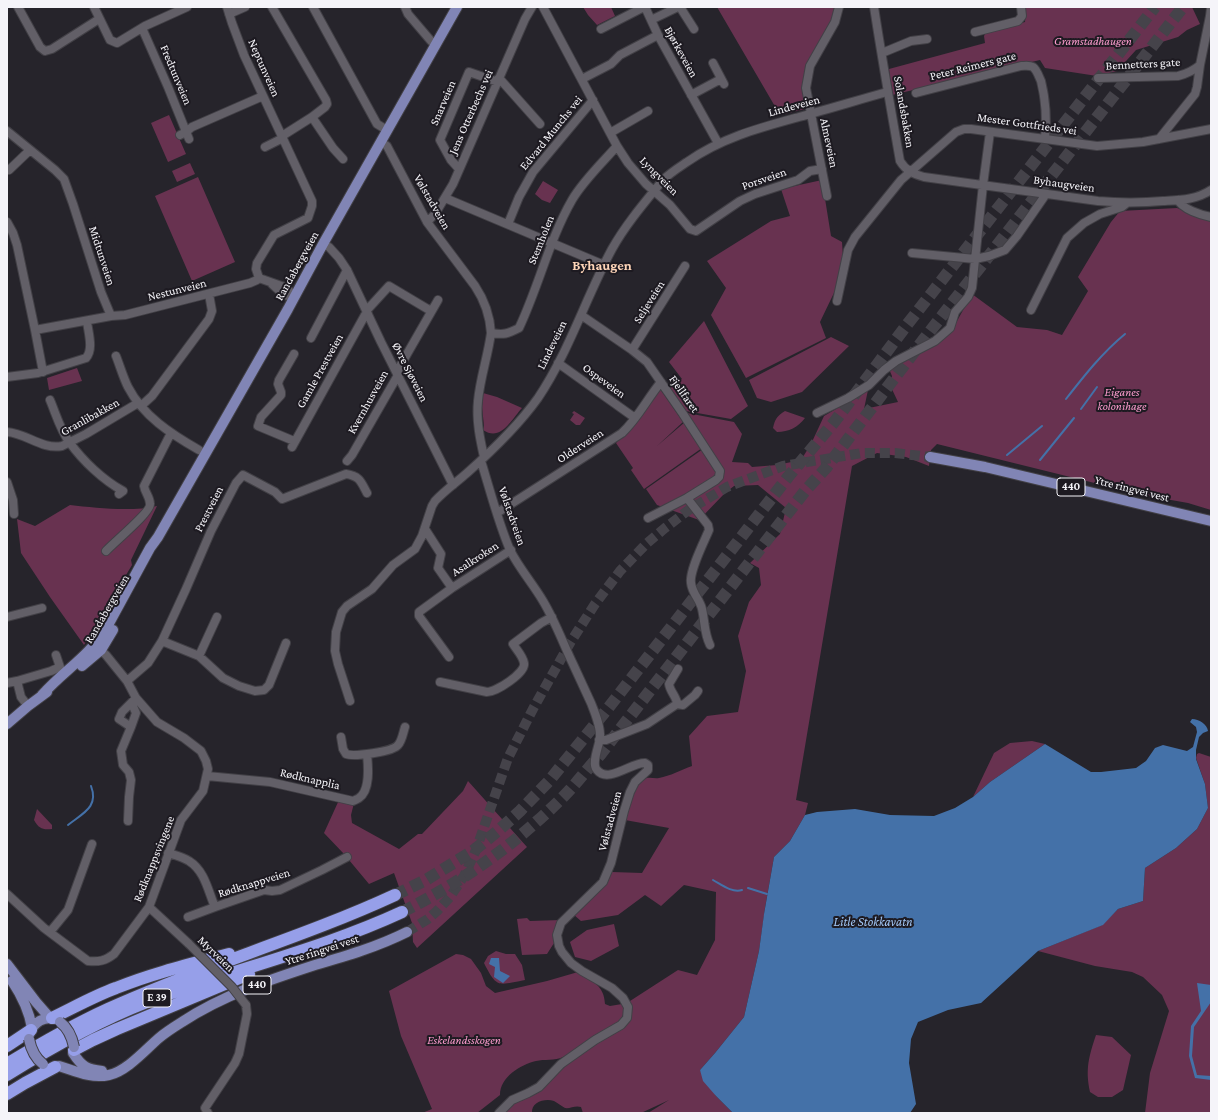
<!DOCTYPE html>
<html>
<head>
<meta charset="utf-8">
<style>
  body { margin:0 }
  #map { position:relative; width:1218px; height:1120px; overflow:hidden; background:#26242b; font-family:"Crimson Pro",serif }
  canvas { display:block }
  .frame { position:absolute; inset:0; border:8px solid #f5f4f9; pointer-events:none }
</style>
</head>
<body>
<div id="map">
<canvas width="1218" height="1120"></canvas>
<div class="frame"></div>
</div>
<script>
const c = document.querySelector('canvas').getContext('2d');
c.lineJoin = 'round';
function fillPath(path, color) {
  c.fillStyle = color;
  c.fill(path, 'evenodd');
}
function trace(path, color, width, dash) {
  c.strokeStyle = color;
  c.lineWidth = width;
  c.lineCap = dash ? 'butt' : 'round';
  c.setLineDash(dash || []);
  c.stroke(path);
}
function label(font, color, halo, rows, align = 'center') {
  c.font = font + ' "Crimson Pro",serif';
  c.lineWidth = 4;
  c.setLineDash([]);
  c.textBaseline = 'middle';
  c.strokeStyle = halo;
  c.fillStyle = color;
  for (const [text, x, y, turn = 0] of rows) {
    c.save();
    c.translate(x, y);
    c.rotate((+turn || 0) * Math.PI / 180);
    c.textAlign = isNaN(turn) ? turn : align;
    if (halo) c.strokeText(text, 0, 0);
    c.fillText(text, 0, 0);
    c.restore();
  }
}
fillPath(new Path2D(`
  M 583,7 L 611,7 L 615,16 L 597,25 L 588,15 Z
  M 717,7 L 836,7 L 830,26 L 805,68 L 805,109 L 780,115 Z
  M 1026,7 L 1192,7 L 1200,24 L 1187,30 L 1178,37 L 1136,50 L 1117,71 L 1097,76 L 1045,68 L 1040,60 L 892,95 L 889,69 L 985,43 L 984,36 L 986,32 L 1025,22 Z
  M 169,115 L 186,154 L 168,162 L 151,123 Z
  M 190,163 L 195,174 L 177,182 L 172,171 Z
  M 198,177 L 235,262 L 192,281 L 155,196 Z
  M 822,180 L 831,236 L 842,242 L 844,272 L 820,322 L 826,338 L 746,378 L 711,315 L 726,288 L 707,261 L 771,221 L 790,216 L 781,189 Z
  M 543,181 L 558,190 L 550,203 L 542,200 L 535,194 Z
  M 1177,208 L 1202,218 L 1211,219 L 1211,510 L 1188,503 L 1143,495 L 937,444 L 931,450 L 929,466 L 906,457 L 877,453 L 852,466 L 796,800 L 808,803 L 805,815 L 790,841 L 774,857 L 765,908 L 759,951 L 744,1017 L 715,1053 L 700,1070 L 716,1096 L 733,1113 L 648,1113 L 669,1100 L 641,1113 L 583,1113 L 581,1107 C 575,1105 570,1109 565,1108 C 561,1106 558,1103 554,1101 C 545,1098 531,1102 532,1113 L 504,1113 L 513,1104 L 570,1060 L 626,1024 L 630,1001 L 678,970 L 697,975 L 715,940 L 716,892 L 684,885 L 661,906 L 645,895 L 618,915 L 581,921 L 574,915 L 601,888 L 612,872 L 642,873 L 669,828 L 625,820 C 628,808 632,781 647,778 C 651,777 655,779 659,778 C 670,776 681,770 692,766 L 689,736 L 707,716 L 738,712 L 746,671 L 738,636 L 749,602 L 761,585 L 759,568 L 750,563 L 780,534 L 786,508 L 758,485 L 734,486 L 725,493 L 699,520 L 657,505 L 646,489 L 703,449 L 702,448 L 644,489 L 631,470 L 633,468 L 616,443 L 660,389 L 683,422 L 657,446 L 685,422 L 687,413 L 734,422 L 742,434 L 732,462 L 748,463 L 752,467 L 777,465 L 801,460 L 811,444 L 824,416 L 868,390 L 864,409 L 898,402 L 890,385 L 892,376 L 889,369 L 932,346 L 957,321 L 972,294 L 1017,327 L 1047,330 L 1062,335 L 1088,291 L 1078,277 L 1111,222 L 1120,211 Z
  M 704,321 L 748,406 L 731,419 L 686,411 L 668,388 L 682,379 L 669,362 Z
  M 831,337 L 849,346 L 802,392 L 771,402 L 757,398 L 749,380 Z
  M 77,368 L 82,381 L 49,390 L 47,378 Z
  M 483,393 L 497,397 L 522,408 C 511,420 501,442 483,430 L 484,426 L 482,407 Z
  M 574,411 L 585,418 L 580,425 L 576,425 L 570,420 L 574,414 L 572,413 Z
  M 785,411 L 805,418 C 798,427 789,432 777,432 L 773,428 C 775,419 777,416 785,411 Z
  M 70,505 C 96,508 132,512 157,506 L 131,560 L 132,565 L 84,645 L 50,597 L 21,553 L 17,519 L 35,526 Z
  M 1032,741 L 1045,744 L 990,782 L 973,797 L 994,753 L 1010,743 Z
  M 1199,753 L 1211,757 L 1211,1112 L 1145,1113 L 1150,1073 L 1169,1011 L 1162,995 L 1143,977 L 1132,972 L 1095,966 L 1038,951 L 1102,925 L 1118,909 L 1143,901 L 1145,868 L 1176,848 L 1197,829 L 1208,808 L 1205,784 L 1196,758 L 1197,754 Z
  M 468,781 L 527,847 L 417,948 L 413,942 L 412,923 L 394,873 L 369,884 L 344,854 L 324,833 L 339,800 L 354,803 L 351,815 L 352,823 L 399,849 L 418,834 L 422,834 L 463,791 Z
  M 37,809 L 52,825 L 52,829 C 43,830 39,829 34,820 Z
  M 527,918 L 530,921 L 561,920 L 553,933 L 554,943 L 547,954 L 522,955 L 517,919 Z
  M 614,924 L 619,946 L 591,961 L 575,957 L 570,942 L 587,930 Z
  M 496,951 L 506,954 L 515,954 L 522,965 L 525,980 C 498,985 497,989 484,963 L 488,956 Z
  M 456,954 L 463,955 L 471,959 L 481,973 L 486,986 L 495,993 L 547,981 L 578,972 C 593,982 604,985 605,1004 L 610,1006 L 622,1004 C 626,1012 623,1016 618,1023 C 600,1034 582,1047 563,1057 C 555,1061 544,1059 536,1061 C 520,1065 500,1077 500,1095 L 477,1113 L 422,1113 L 432,1109 L 401,1036 L 389,991 Z
  M 1096,1035 L 1112,1037 L 1131,1055 L 1123,1090 L 1112,1097 L 1098,1097 L 1090,1092 C 1085,1069 1089,1056 1096,1035 Z`), '#683250');
fillPath(new Path2D(`
  M 1192,719 C 1199,719 1207,724 1208,731 L 1203,733 L 1199,737 L 1196,750 L 1196,759 L 1205,784 L 1208,808 L 1197,829 L 1176,848 L 1145,868 L 1143,901 L 1118,909 L 1103,925 L 1038,951 L 981,1003 L 948,1010 L 918,1022 L 911,1039 L 909,1063 L 916,1104 L 910,1113 L 733,1113 L 716,1096 L 703,1081 L 700,1070 L 715,1053 L 744,1017 L 759,951 L 764,914 L 774,857 L 790,841 L 805,815 L 817,812 L 855,809 L 890,815 L 934,816 L 955,808 L 973,797 L 990,782 L 1045,744 L 1091,772 L 1101,772 L 1136,768 L 1146,761 L 1155,748 L 1163,745 L 1187,751 L 1193,747 L 1197,732 L 1196,727 L 1190,722 Z
  M 491,958 L 499,958 L 500,971 L 510,976 L 503,983 L 494,977 L 495,967 L 489,964 Z
  M 1197,983 L 1211,985 L 1211,1002 L 1194,1027 L 1192,1056 L 1197,1075 L 1211,1076 L 1211,1080 L 1195,1078 L 1189,1056 L 1191,1026 L 1201,1011 Z`), '#4471a8');
trace(new Path2D(`
  M 1066,399 C 1084,376 1102,353 1125,334
  M 1081,409 L 1097,387
  M 1007,455 L 1042,426
  M 1040,460 L 1074,418
  M 68,825 C 83,813 99,807 91,786
  M 713,880 C 722,885 732,893 742,890
  M 748,888 L 767,894`), '#4471a8', 2);
trace(new Path2D(`
  M 407,932 L 428,919 L 437,911 L 450,897 L 464,876 L 476,850 L 508,758 L 534,707 L 570,643 L 595,604 L 620,571 L 646,544 L 665,528 L 690,509 L 727,487 L 783,466 L 862,453 L 895,453 L 930,457`), '#45434a', 10, [10, 5]);
trace(new Path2D(`
  M 395,895 L 424,881 L 473,851 L 499,830 L 520,811 L 549,781 L 609,707 L 788,477 L 835,421 L 906,326 L 1155,7
  M 402,912 C 462,882 516,844 564,796 C 577,783 588,768 600,755 L 805,491 L 826,468 L 924,339 L 1183,7`), '#45434a', 12, [12, 6]);
const minor = new Path2D(`
  M 18,7 L 40,47 L 45,51 L 52,49 L 99,19
  M 94,7 L 110,40 L 117,43 L 145,26 L 187,7
  M 227,7 L 232,23 L 244,55 L 312,201 L 312,206 L 308,218 L 274,235 L 257,263 L 256,269 L 259,278
  M 272,7 L 326,100 L 327,104 L 325,107 L 312,117 L 282,136
  M 313,7 L 377,124 L 387,130
  M 405,7 L 408,14 L 431,41 L 436,44
  M 543,7 L 617,146 L 628,163 L 646,184 L 670,205 L 690,229 L 696,231 L 740,201 L 755,194 L 798,180 L 810,171 L 822,169
  M 645,7 L 658,35 L 718,143
  M 680,7 L 694,29
  M 874,7 C 882,59 891,110 900,161 C 906,171 914,174 924,177 L 1098,201 C 1120,203 1141,203 1163,201 C 1180,200 1196,200 1211,190
  M 229,14 L 245,7
  M 651,20 L 678,7
  M 142,28 L 168,87 L 189,139
  M 601,29 L 644,7
  M 975,32 L 1018,21 L 1022,16 L 1021,7
  M 882,53 L 911,41 L 927,39
  M 713,63 L 724,84
  M 499,78 L 540,124
  M 1098,78 L 1178,76 C 1186,74 1193,71 1200,65 L 1210,16 L 1211,8
  M 582,79 L 611,64 L 620,55 L 658,35
  M 916,93 L 1021,66 C 1025,66 1029,65 1033,67 C 1037,70 1039,77 1041,81 C 1046,101 1047,119 1045,139
  M 691,95 L 721,79
  M 312,117 L 333,148 L 343,159
  M 7,131 L 55,170 L 64,179 L 73,204 L 101,292 L 111,316
  M 610,133 L 648,111
  M 180,135 L 186,132 L 192,127 L 263,96
  M 1159,139 L 1195,94 L 1197,87 L 1200,65
  M 381,142 L 387,146 L 427,222 L 475,286 C 485,301 490,316 491,333 C 488,356 480,378 478,401 C 476,420 480,439 484,457
  M 265,147 L 283,138
  M 459,169 L 451,160 L 440,140 L 469,72 L 498,82
  M 9,170 L 30,150
  M 827,196 L 806,88 L 810,66 L 835,22 L 839,7
  M 445,198 L 604,265
  M 1178,200 C 1182,209 1201,215 1211,217
  M 7,222 L 13,233 L 17,245 L 35,330 L 43,372
  M 427,222 L 435,214 L 453,184 L 525,19 L 532,7
  M 508,224 L 519,197 L 533,172 L 593,100
  M 323,244 L 329,247 L 339,258 L 347,270 L 381,342 L 453,485
  M 912,253 L 975,259 L 989,256 L 1005,250 L 1017,236 L 1044,197 L 1045,194
  M 272,284 L 284,295 L 294,297
  M 837,301 L 848,250 L 855,237 L 901,180 L 956,132 L 964,129 L 971,129 L 1097,146 L 1143,142 L 1211,129
  M 367,310 L 389,286 L 431,311
  M 1031,310 L 1067,238 L 1084,223 L 1100,214 L 1122,207 L 1127,203
  M 581,315 L 632,350 L 647,362 L 683,414 L 720,471 L 719,477 L 716,480 L 687,498 L 708,525 L 709,530 C 704,542 689,571 691,583 C 692,593 700,600 702,609 C 705,622 704,633 710,645
  M 35,330 L 111,316 L 125,315 L 250,283 L 257,280 L 259,278 L 287,288 L 294,297
  M 491,333 C 504,335 507,334 519,328 C 539,286 549,240 572,200 C 583,181 602,163 617,146
  M 311,338 L 347,270
  M 632,350 L 685,266
  M 294,354 L 279,380 L 278,384 L 281,392 L 281,395 L 261,417 L 258,426 L 294,441
  M 116,356 C 120,366 123,377 128,387 C 143,416 171,434 199,450
  M 558,363 L 635,418
  M 7,377 L 38,373 L 86,358 C 94,349 88,332 87,321
  M 50,400 C 56,414 60,430 70,443 C 83,461 103,480 123,491 L 119,494
  M 141,406 L 152,396 L 209,319 L 212,311 L 209,294
  M 817,413 L 848,398 L 869,385 L 884,370 L 896,361 L 935,341 L 950,328 L 955,312 L 968,297 L 972,288 L 983,185 L 990,132
  M 7,432 C 26,433 42,450 62,446 L 86,434 L 138,403
  M 292,447 L 365,315 L 368,314
  M 347,461 L 352,455 L 398,375 L 399,368 L 438,300
  M 481,461 C 490,490 498,522 510,550 C 519,568 533,584 543,601 C 555,621 563,643 573,664 C 579,677 585,690 591,703 C 595,713 601,727 600,738 C 599,746 591,764 597,770 C 608,784 632,762 645,763 L 648,765 L 648,770 L 635,782 L 630,792 L 624,811 L 611,863 L 603,882 L 561,923 L 557,935 L 559,946 L 562,952 L 571,963 L 582,971 L 612,988 L 623,998 L 628,1007 L 627,1018 L 621,1025 L 595,1040 L 561,1064 L 539,1087 L 528,1093 L 512,1100 L 499,1113
  M 7,482 L 13,500 L 14,514
  M 497,513 L 622,433 C 638,418 647,399 661,382
  M 648,518 L 687,498
  M 425,529 L 441,554 L 438,568 L 452,588
  M 106,551 C 113,543 151,512 150,504 C 150,497 145,493 144,486 L 171,433
  M 7,617 L 42,608
  M 162,641 L 199,656 L 223,678 L 239,686 L 255,691 L 264,690 L 269,685 L 286,643
  M 199,656 L 217,617
  M 449,657 L 419,616 L 419,612 L 452,588 L 511,550
  M 17,681 L 51,671 L 60,667 L 56,655
  M 127,681 L 148,663 L 162,641 L 186,589 L 211,531 L 236,483 L 243,475 L 275,492 L 282,499 L 346,474 C 360,476 361,482 367,493
  M 440,682 L 487,692 C 496,692 526,673 524,663 C 523,656 516,649 513,644 L 541,623 L 552,617
  M 7,683 L 17,681 L 21,697 L 28,706
  M 350,701 L 338,664 L 335,651 L 336,632 L 342,612 L 347,606 L 372,589 L 393,565 L 415,549 L 422,536 L 432,506 L 435,501 C 445,490 457,482 467,473 C 493,450 518,426 538,398 C 569,352 586,297 612,249 C 626,224 645,202 663,180 C 670,173 678,168 687,162 C 721,138 759,128 799,117 C 829,109 858,100 887,92
  M 677,704 C 677,697 670,692 669,684 L 678,669
  M 131,727 L 136,713 L 132,704
  M 341,737 L 343,749 L 346,754 C 353,757 393,752 398,745 C 402,741 403,733 405,727
  M 599,740 L 606,740 L 647,724 L 677,704 L 683,705 L 695,695 L 698,691
  M 207,776 L 270,782 L 353,801 C 355,800 358,799 359,798 C 371,790 368,765 367,754
  M 128,821 L 129,797 L 131,780 L 129,772 L 123,765 L 121,751 L 131,727 L 119,719 L 122,712 L 136,698
  M 168,853 C 175,855 183,857 189,861 C 205,871 208,891 215,907 L 264,890 L 272,891 L 280,890 L 322,870 L 347,857
  M 7,894 L 44,928 L 88,961 C 99,962 105,961 114,954 L 149,907 L 181,820 L 203,791 L 208,769 L 206,761 L 201,751 L 184,738 L 157,722 L 136,698 L 127,681 L 106,655 L 97,647
  M 149,907 L 189,944
  M 188,917 L 215,907
  M 50,932 L 68,910 L 92,844
  M 208,1113 L 205,1108 L 235,1063 L 239,1054 L 247,1014 L 246,1005`);
const major = new Path2D(`
  M 930,457 L 985,467 L 1211,521
  M 82,666 L 101,650 L 113,630
  M 42,695 C 64,670 89,657 107,627 L 150,548 L 158,537 L 288,309 L 323,244 L 457,7
  M 7,724 L 28,706 L 47,692
  M 7,964 L 36,1002 L 50,1018
  M 12,981 C 22,996 29,1010 32,1028
  M 30,1033 C 34,1022 44,1016 55,1019
  M 73,1053 C 82,1067 87,1069 102,1071
  M 59,1066 C 75,1071 91,1079 109,1075 C 127,1071 145,1050 159,1038 C 166,1032 174,1027 182,1022 C 223,995 269,980 315,965 C 346,956 377,947 407,932`);
const highway = new Path2D(`
  M 52,1018 C 73,1008 94,996 116,988 C 153,973 191,964 229,954
  M 7,1046 L 31,1030
  M 74,1050 L 93,1040 L 117,1029 L 249,974
  M 7,1064 C 40,1044 73,1025 108,1009 C 202,966 302,938 395,895
  M 7,1075 C 52,1047 98,1021 147,1002 C 231,970 320,950 402,912
  M 7,1094 L 25,1083 L 55,1067`);
trace(minor, '#424046', 10);
trace(major, '#424046', 12);
trace(highway, '#424046', 14);
trace(minor, '#625f67', 8);
trace(major, '#8185b5', 10);
trace(highway, '#969fe9', 12);
const minorBridge = new Path2D(`
  M 189,944 L 232,987 L 246,1005`);
const majorBridge = new Path2D(`
  M 60,1022 C 68,1028 72,1037 74,1047
  M 29,1039 C 31,1049 35,1058 43,1064`);
trace(minorBridge, '#424046', 10, []);
trace(majorBridge, '#424046', 12, []);
trace(minorBridge, '#625f67', 8);
trace(majorBridge, '#8185b5', 10);
for (const [x, y, w] of [
  [1071,487,28],
  [257,985,28],
  [157,998,28]
]) {
  const box = new Path2D();
  box.roundRect(x - w / 2, y - 9, w, 18, 3);
  c.fillStyle = '#1d1a21';
  c.fill(box);
  trace(box, '#f5f4f9', 1);
}
label('bold 11px', '#f5f4f9', null, [
  ["440",1071,487],
  ["440",257,985],
  ["E 39",157,998]
]);
label('italic 12px', '#fe9dcf', '#1d1a21', [
  ["Gramstadhaugen",1093,41],
  ["Eiganes",1122,392],
  ["kolonihage",1122,406],
  ["Eskelandsskogen",464,1040]
]);
label('12px', '#f5f4f9', '#1d1a21', [
  ["Bjørkeveien",681,52,61],
  ["Bennetters gate",1143,64,-3],
  ["Peter Reimers gate",973,66,-14],
  ["Neptunveien",264,68,66],
  ["Fredtunveien",176,75,67],
  ["Snarveien",443,103,-67],
  ["Lindeveien",794,106,-15],
  ["Jens Otterbechs vei",471,112,-66],
  ["Solandsbakken",904,112,80],
  ["Mester Gottfrieds vei",1027,124,8],
  ["Edvard Munchs vei",551,133,-51],
  ["Almeveien",829,143,78],
  ["Lyngveien",659,176,45],
  ["Porsveien",764,179,-19],
  ["Byhaugveien",1064,184,8],
  ["Vølstadveien",432,202,60],
  ["Stemholen",541,240,-68],
  ["Midtunveien",102,256,72],
  ["Randabergveien",297,266,-61],
  ["Nestunveien",177,290,-14],
  ["Seljeveien",649,302,-58],
  ["Lindeveien",552,345,-64],
  ["Gamle Prestveien",320,371,-61],
  ["Øvre Sjøveien",410,372,63],
  ["Ospeveien",604,381,36],
  ["Fjellfaret",684,394,55],
  ["Kvernhusveien",368,402,-61],
  ["Granlibakken",90,417,-29],
  ["Olderveien",580,446,-33],
  ["Ytre ringvei vest",1132,489,14],
  ["Prestveien",209,509,-63],
  ["Vølstadveien",512,516,71],
  ["Asalkroken",475,559,-33],
  ["Randabergveien",107,609,-60],
  ["Rødknapplia",310,779,13],
  ["Vølstadveien",610,821,-75],
  ["Rødknappsvingene",154,859,-68],
  ["Rødknappveien",254,883,-17],
  ["Ytre ringvei vest",322,950,-18],
  ["Myrveien",216,954,44]
]);
label('italic 13px', '#a1c6f5', '#1d1a21', [
  ["Litle Stokkavatn",873,922]
]);
label('bold 14px', '#fed5b8', '#1d1a21', [
  ["Byhaugen",602,266]
]);
</script>
</body>
</html>
